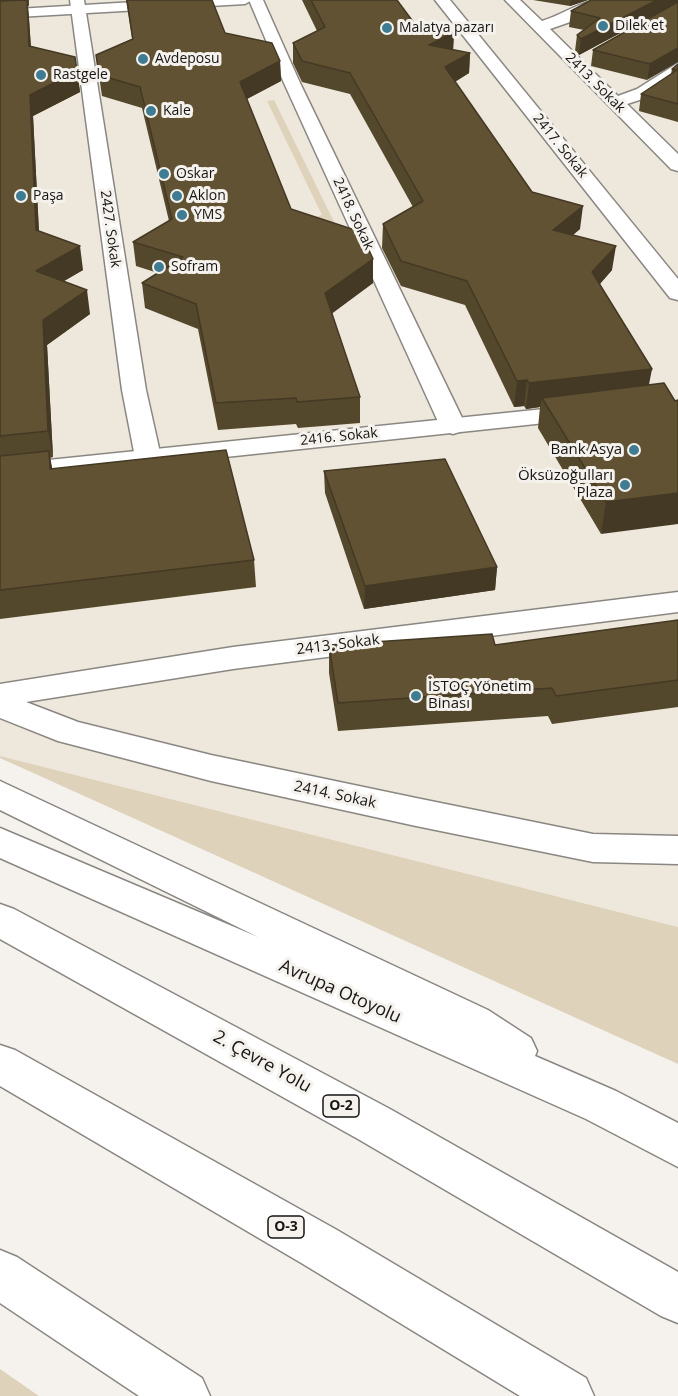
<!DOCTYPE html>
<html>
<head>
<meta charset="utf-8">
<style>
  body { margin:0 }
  canvas { display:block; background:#f5f2ed }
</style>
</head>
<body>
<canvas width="678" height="1396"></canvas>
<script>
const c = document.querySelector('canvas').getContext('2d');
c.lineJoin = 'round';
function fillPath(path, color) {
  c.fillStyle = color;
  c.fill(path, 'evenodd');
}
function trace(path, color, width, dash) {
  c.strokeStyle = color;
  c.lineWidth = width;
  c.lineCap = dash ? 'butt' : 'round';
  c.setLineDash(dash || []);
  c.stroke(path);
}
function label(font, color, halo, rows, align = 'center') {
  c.font = font + ' "Open Sans",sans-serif';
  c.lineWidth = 6;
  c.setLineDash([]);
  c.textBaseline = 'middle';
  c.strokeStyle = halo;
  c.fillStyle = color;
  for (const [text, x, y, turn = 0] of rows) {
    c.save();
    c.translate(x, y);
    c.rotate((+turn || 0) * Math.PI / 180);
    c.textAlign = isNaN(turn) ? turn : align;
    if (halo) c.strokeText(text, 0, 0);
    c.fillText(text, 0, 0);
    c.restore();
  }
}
fillPath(new Path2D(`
  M 0,0 L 678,0 L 678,927 L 0,756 Z`), '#eee7db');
fillPath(new Path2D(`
  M 274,100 L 338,230 L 309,219 L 322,215 L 267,101 Z
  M 0,756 L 678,927 L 678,1064 L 0,758 Z
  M 0,1369 L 39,1396 L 0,1396 Z`), '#ded2bb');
const street = new Path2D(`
  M 70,0 L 84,0 L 146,390 L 161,457 L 157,463 L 148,465 L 139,463 L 135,457 L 122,390 Z
  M 249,0 L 263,0 L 300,83 L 466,426 L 462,431 L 453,434 L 444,431 L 440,426 L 284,83 Z
  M 505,0 L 520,0 L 542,21 C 565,14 580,0 605,0 L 570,22 L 550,29 L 618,96 L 637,89 L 678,63 L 678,76 L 649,97 L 627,104 L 678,154 L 678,171 L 671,169 Z
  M 678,592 L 678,612 L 233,669 L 26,702 L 78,722 L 211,755 L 416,798 L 593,834 L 678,836 L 678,864 L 593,862 L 416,826 L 211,781 L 58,741 L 0,718 L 0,684 L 233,647 Z`);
const secondary = new Path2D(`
  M 168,0 L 252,0 L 245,4 L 0,18 L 0,10 Z
  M 435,0 L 450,0 L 678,279 L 678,300 L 670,298 Z
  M 583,405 L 592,408 L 596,413 L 592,418 L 0,481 L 0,465 Z`);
const highway = new Path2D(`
  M 0,781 L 488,1010 L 531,1038 L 537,1051 L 535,1056 L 616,1091 L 678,1123 L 678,1167 L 586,1119 L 0,858 L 0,828 L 258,937 L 0,810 Z
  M 0,904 L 14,909 L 390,1109 L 678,1272 L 678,1323 L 661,1316 L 358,1139 L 0,939 Z
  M 0,1045 L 15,1050 L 337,1230 L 586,1378 L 594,1396 L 520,1396 L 303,1264 L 0,1086 Z
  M 0,1250 L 17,1257 L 202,1378 L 210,1396 L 139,1396 L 0,1303 Z`);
trace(street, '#8a8782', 3);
trace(secondary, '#8a8782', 3);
trace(highway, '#8a8782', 3);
fillPath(street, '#fff');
fillPath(secondary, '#fff');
fillPath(highway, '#fff');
fillPath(new Path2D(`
  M 0,0 L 29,0 L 29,6 L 28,6 L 29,19 L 31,47 L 75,57 L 80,92 L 33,116 L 39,231 L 83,270 L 64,281 L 90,314 L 47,345 L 53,457 L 50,458 L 52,469 L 254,560 L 256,587 L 0,619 Z
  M 121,0 L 212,0 L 225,33 L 280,61 L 281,81 L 247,99 L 291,209 L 373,259 L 373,283 L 332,313 L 360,397 L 360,423 L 298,428 L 296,424 L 218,430 L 198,329 L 145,308 L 142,283 L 158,273 L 136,266 L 133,242 L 169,221 L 142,108 L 102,96 L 96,55 L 132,39 L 126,0 Z
  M 302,0 L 397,0 L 414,23 L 454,32 L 453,50 L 470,53 L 469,73 L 455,82 L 532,192 L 580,229 L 573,235 L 612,270 L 600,284 L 652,369 L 601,534 L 538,428 L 540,407 L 526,409 L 524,406 L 514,407 L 465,305 L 401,286 L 382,248 L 383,224 L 413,207 L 350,94 L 302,82 L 293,63 L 293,43 L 317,31 Z
  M 533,0 L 588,0 L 570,6 Z
  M 678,0 L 647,80 L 591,66 L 593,50 L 660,12 L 579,55 L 575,51 L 577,35 L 584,30 L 569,27 L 571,11 Z
  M 678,64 L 678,122 L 639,111 L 641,94 L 671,74 L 672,69 Z
  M 324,471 L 497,567 L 495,590 L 364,609 L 325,493 Z
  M 678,620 L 678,707 L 552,724 L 548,716 L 338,731 L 329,673 L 329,645 L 495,645 Z`), '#53472c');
fillPath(new Path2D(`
  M 27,0 L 29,19 L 32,66 L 29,46 Z
  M 571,0 L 588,0 L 570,6 Z
  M 657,0 L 678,0 L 678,2 L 579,55 L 581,39 Z
  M 454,32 L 453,51 L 429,45 Z
  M 678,48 L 678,62 L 647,80 L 650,64 Z
  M 470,53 L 469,73 L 444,88 L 445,67 Z
  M 280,61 L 281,81 L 241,102 L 240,82 Z
  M 77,71 L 80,92 L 33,116 L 40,253 L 36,230 L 30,95 Z
  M 583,206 L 580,229 L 550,253 L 553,230 Z
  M 80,246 L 83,270 L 40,295 L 36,271 Z
  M 616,246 L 612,270 L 589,296 L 592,272 Z
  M 373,259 L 373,283 L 326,318 L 325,293 Z
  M 87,290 L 90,314 L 47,345 L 53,457 L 48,431 L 43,320 Z
  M 652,369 L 647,395 L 542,398 L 540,407 L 526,409 L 529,383 Z
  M 527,380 L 524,406 L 514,407 L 517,381 Z
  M 49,451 L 54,478 L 50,469 Z
  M 678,493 L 678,524 L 601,534 L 606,502 Z
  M 497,567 L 495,590 L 364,609 L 365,586 Z`), '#443924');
const building = new Path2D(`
  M 27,0 L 29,46 L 75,57 L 77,71 L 30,95 L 36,230 L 80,246 L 36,271 L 87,290 L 43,320 L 48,431 L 0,436 L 0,1 Z
  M 127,0 L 212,0 L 225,33 L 272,43 L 280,61 L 240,82 L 291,209 L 361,232 L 373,259 L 325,293 L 360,397 L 297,402 L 296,398 L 216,403 L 196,304 L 142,283 L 183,257 L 133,242 L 172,219 L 140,87 L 99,75 L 96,55 L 133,39 Z
  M 311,0 L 397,0 L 414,23 L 454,32 L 429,45 L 470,53 L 445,67 L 532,192 L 583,206 L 553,230 L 616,246 L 592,272 L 652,369 L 529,383 L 527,380 L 517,381 L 467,281 L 401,261 L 383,224 L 423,201 L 350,73 L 302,61 L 293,43 L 325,27 Z
  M 591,0 L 657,0 L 581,39 L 577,35 L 600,18 L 571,11 Z
  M 678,2 L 678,48 L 650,64 L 593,50 Z
  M 678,64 L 678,104 L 641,94 L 677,70 L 672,69 Z
  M 664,383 L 675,401 L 678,400 L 678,493 L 606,502 L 542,398 Z
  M 226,450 L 254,560 L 0,590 L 0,456 L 49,451 L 50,469 Z
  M 445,459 L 497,567 L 365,586 L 324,471 Z
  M 678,620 L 678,680 L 556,696 L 552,688 L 338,703 L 329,645 L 492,634 L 495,645 Z`);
fillPath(building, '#615233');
trace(building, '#443924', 1.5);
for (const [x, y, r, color] of [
  [603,26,6,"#3f7b92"],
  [387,28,6,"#3f7b92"],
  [143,59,6,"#3f7b92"],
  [41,75,6,"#3f7b92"],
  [151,111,6,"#3f7b92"],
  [164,174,6,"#3f7b92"],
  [21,196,6,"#3f7b92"],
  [177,196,6,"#3f7b92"],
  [182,215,6,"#3f7b92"],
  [159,267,6,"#3f7b92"],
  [634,450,6,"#3f7b92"],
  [625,485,6,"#3f7b92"],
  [416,696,6,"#3f7b92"]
]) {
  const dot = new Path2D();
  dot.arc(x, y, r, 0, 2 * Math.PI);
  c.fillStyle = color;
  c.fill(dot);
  trace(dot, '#f5f2ed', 2);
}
label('14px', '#161513', '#f5f2ed', [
  ["Dilek et",615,26],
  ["Malatya pazarı",399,28],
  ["Avdeposu",155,59],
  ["Rastgele",53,75],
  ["Kale",163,111],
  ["Oskar",176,174],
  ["Paşa",33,196],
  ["Aklon",189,196],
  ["YMS",194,215],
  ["Sofram",171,267]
], 'left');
label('14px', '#161513', '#f5f2ed', [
  ["2413. Sokak",595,83,45],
  ["2417. Sokak",560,146,51],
  ["2418. Sokak",353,214,65],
  ["2427. Sokak",110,229,82],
  ["2416. Sokak",339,437,-6]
]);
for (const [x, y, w] of [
  [341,1106,36],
  [286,1227,36]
]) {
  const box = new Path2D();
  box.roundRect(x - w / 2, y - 11, w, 22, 4.5);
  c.fillStyle = '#f5f2ed';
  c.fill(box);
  trace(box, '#161513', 1.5);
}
label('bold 14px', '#161513', null, [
  ["O-2",341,1106],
  ["O-3",286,1227]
]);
label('15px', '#161513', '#f5f2ed', [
  ["Bank Asya",622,450],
  ["Öksüzoğulları",613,476],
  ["Plaza",613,493],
  ["İSTOÇ Yönetim",428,687,"left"],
  ["Binası",428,704,"left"]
], 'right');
label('15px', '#161513', '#f5f2ed', [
  ["2413. Sokak",338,645,-7],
  ["2414. Sokak",335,795,12]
]);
label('18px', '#161513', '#f5f2ed', [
  ["Avrupa Otoyolu",340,992,24],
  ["2. Çevre Yolu",262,1062,29]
]);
</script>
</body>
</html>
